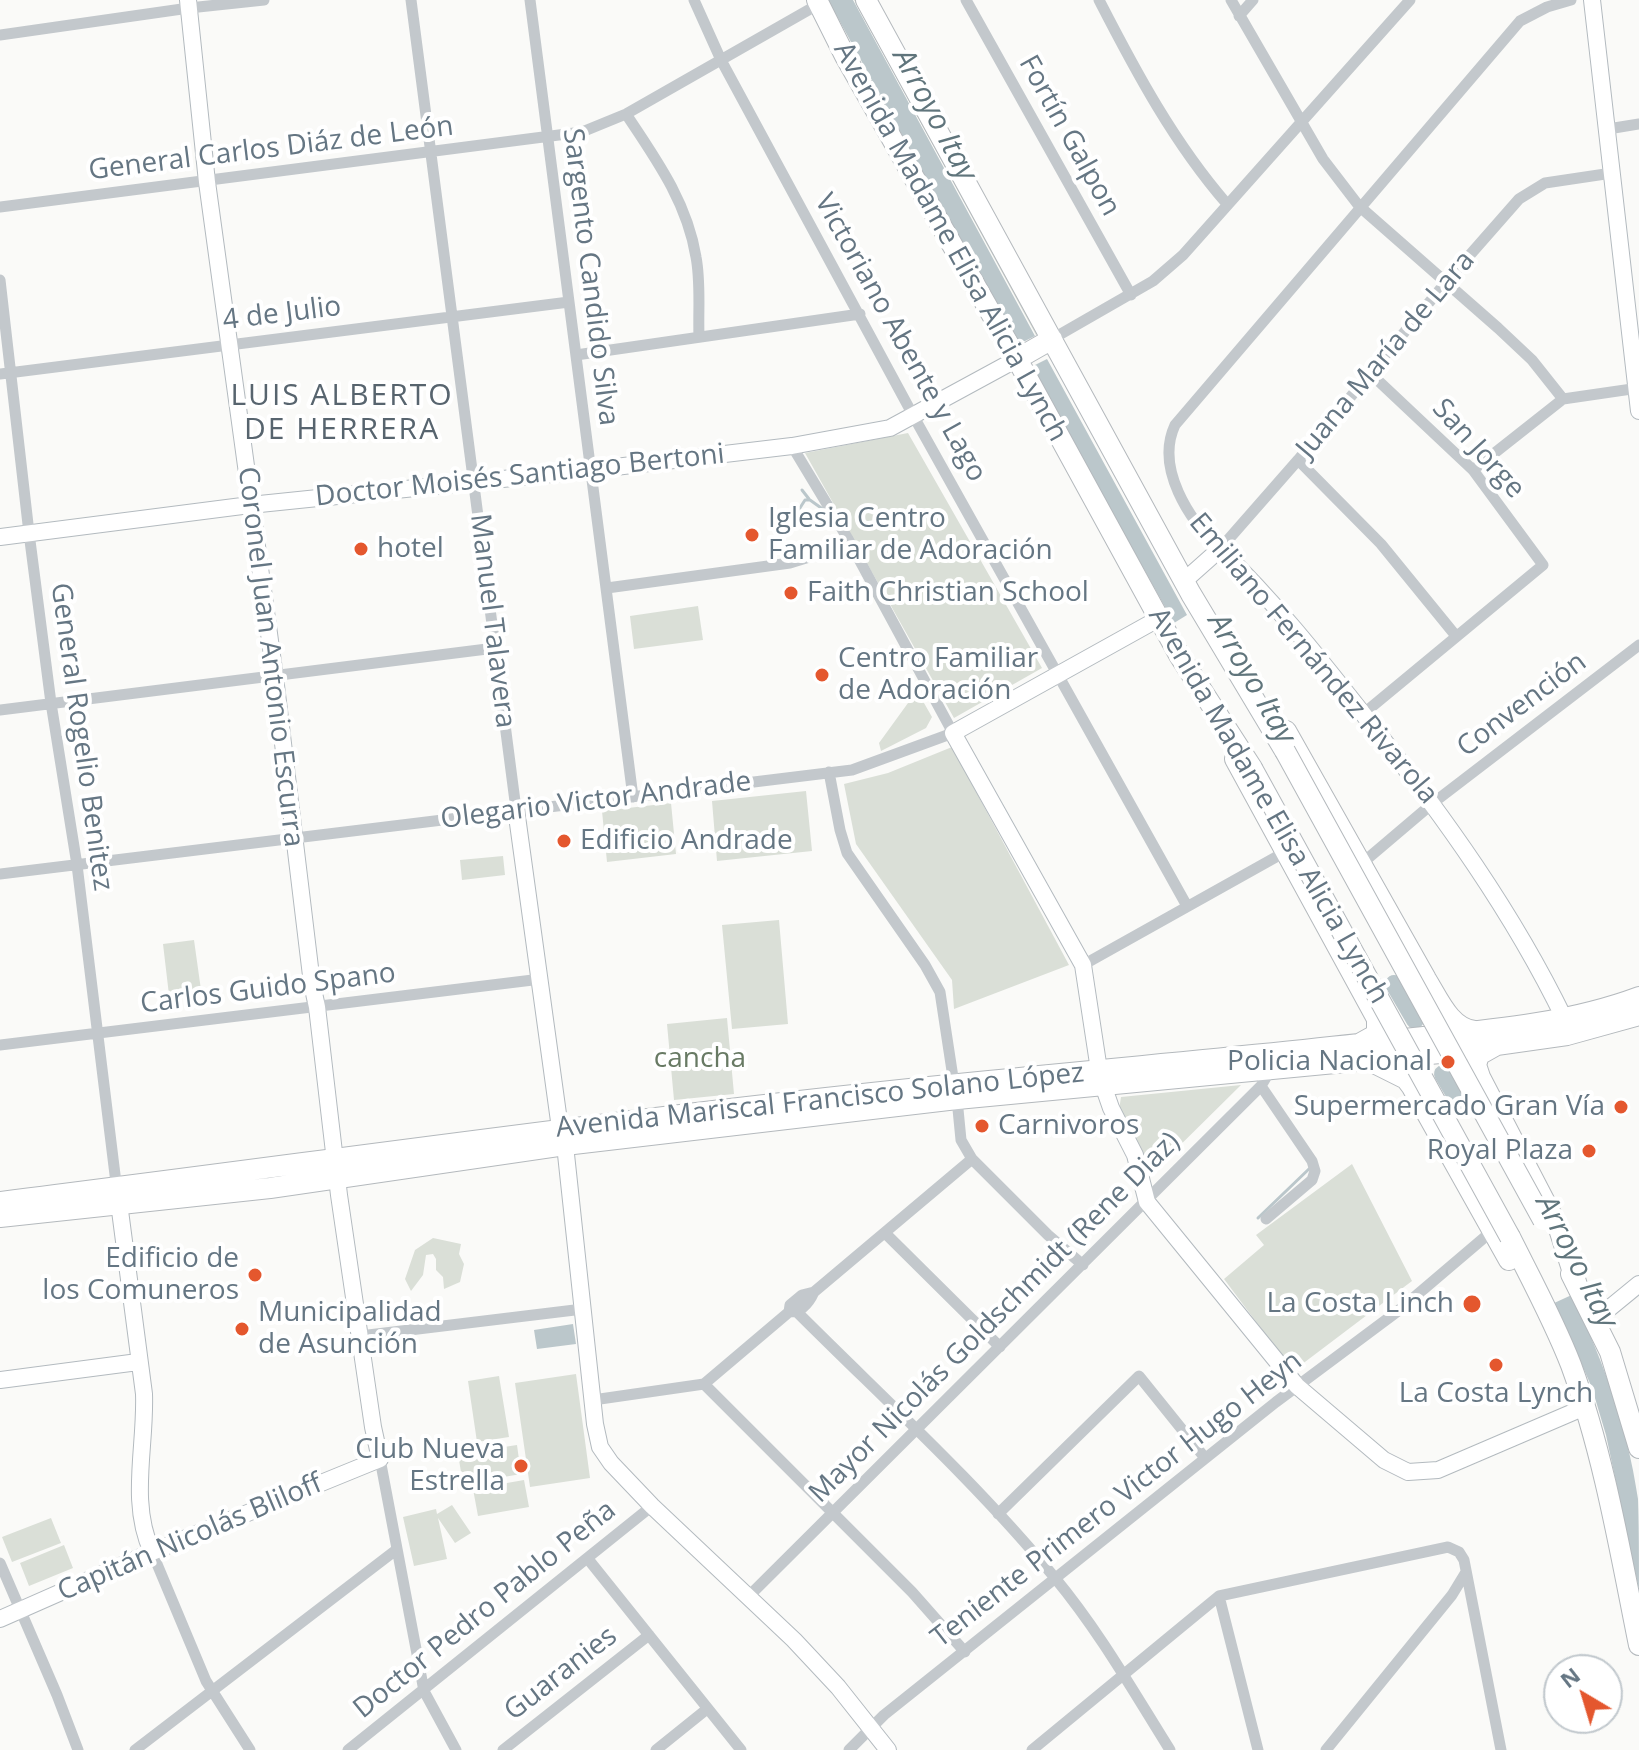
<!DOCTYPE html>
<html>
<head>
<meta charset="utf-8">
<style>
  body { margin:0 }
  #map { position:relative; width:1639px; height:1750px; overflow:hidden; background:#fafaf8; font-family:"Open Sans",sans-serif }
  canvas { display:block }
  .north { position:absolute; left:1543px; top:1654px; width:80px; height:80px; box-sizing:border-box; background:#fff; border:2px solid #c1c8cd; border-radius:50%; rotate:322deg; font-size:22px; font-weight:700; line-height:32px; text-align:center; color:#657683 }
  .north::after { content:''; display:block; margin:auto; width:28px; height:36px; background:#e4572e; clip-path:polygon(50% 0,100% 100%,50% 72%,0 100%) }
</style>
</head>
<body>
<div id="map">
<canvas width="1639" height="1750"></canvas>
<div class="north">N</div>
</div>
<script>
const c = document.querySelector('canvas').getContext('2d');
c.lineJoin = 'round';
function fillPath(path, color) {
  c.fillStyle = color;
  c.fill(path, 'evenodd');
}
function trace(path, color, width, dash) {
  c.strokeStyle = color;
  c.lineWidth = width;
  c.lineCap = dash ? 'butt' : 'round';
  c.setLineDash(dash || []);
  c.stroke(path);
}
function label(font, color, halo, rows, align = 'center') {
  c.font = font + ' "Open Sans",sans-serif';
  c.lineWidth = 8;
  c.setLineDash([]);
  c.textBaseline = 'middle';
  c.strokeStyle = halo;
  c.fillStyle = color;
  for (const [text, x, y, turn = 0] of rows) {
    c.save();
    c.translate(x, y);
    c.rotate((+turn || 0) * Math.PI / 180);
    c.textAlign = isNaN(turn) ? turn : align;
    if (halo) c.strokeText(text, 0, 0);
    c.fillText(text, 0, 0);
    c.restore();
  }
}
fillPath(new Path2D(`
  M 854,0 L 860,0 L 1040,332 L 1036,335 Z
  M 908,433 L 1042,668 L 954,718 L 805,453 Z
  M 698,606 L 703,640 L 634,649 L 630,616 Z
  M 920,696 L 932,717 L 926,728 L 881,751 L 879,743 L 908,703 Z
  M 952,747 L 1069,965 L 954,1009 L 952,980 L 856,844 L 844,784 L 888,773 Z
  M 806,791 L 812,851 L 717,861 L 712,801 Z
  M 671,803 L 676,854 L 607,862 L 602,811 Z
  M 503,856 L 505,875 L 462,880 L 460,860 Z
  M 779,920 L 788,1024 L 732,1029 L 722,925 Z
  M 194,940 L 201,990 L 169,995 L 163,944 Z
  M 727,1018 L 734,1094 L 674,1100 L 667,1024 Z
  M 1241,1085 L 1151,1174 L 1119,1110 L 1121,1097 Z
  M 1352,1164 L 1412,1281 L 1293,1371 L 1224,1279 L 1264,1245 L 1256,1235 Z
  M 433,1238 L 461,1244 L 459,1254 L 464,1264 L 460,1282 L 444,1289 L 443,1277 L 436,1270 L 436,1259 L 433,1254 L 426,1255 L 423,1275 L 411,1291 L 405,1279 L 415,1250 Z
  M 576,1374 L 590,1478 L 530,1487 L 515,1383 Z
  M 499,1376 L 509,1437 L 477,1442 L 468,1381 Z
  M 517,1445 L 521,1474 L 463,1484 L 458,1454 Z
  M 524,1480 L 529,1507 L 478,1516 L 473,1489 Z
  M 452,1505 L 471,1533 L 455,1543 L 438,1518 L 447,1559 L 414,1566 L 403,1517 L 436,1509 L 437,1514 Z
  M 51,1518 L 61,1543 L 12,1562 L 2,1537 Z
  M 64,1545 L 73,1568 L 29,1586 L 20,1563 Z`), '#dadfd7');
fillPath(new Path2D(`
  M 828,0 L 853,0 L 1035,336 L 1017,345 Z
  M 1047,359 L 1187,615 L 1174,623 L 1031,367 Z
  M 1457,1079 C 1527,1211 1617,1348 1638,1499 C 1639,1528 1639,1561 1639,1590 L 1606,1435 L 1592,1388 Z
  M 573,1324 L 576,1344 L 537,1349 L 534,1330 Z`), '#bbc7cb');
fillPath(new Path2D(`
  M 1208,644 L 1245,700 L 1322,834 L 1415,1007 L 1399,1011 L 1396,1009 L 1188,654 Z
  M 1456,1075 L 1520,1185 L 1576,1293 L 1552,1304 L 1438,1085 Z`), '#fafaf8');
trace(new Path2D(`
  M 802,490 L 809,499
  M 798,511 L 805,500 L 810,500 L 824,510
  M 1258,1218 L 1310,1168`), '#bbc7cb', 3);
trace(new Path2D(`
  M 1394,984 L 1415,1020
  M 1443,1074 L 1460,1103`), '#bbc7cb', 18);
const secondary = new Path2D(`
  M 1592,0 L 1639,411
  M 0,537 L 250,505 L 590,470 L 792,446 L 890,428 L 1017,359
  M 1184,581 L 1220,549 C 1277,604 1322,662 1371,724 C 1444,817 1512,911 1564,1018
  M 516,809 L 562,1143 L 565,1145 L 595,1424 L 600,1447 L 611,1463 L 652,1506 L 794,1640 L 838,1687 L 888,1750
  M 1099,1070 L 1083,965 L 953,733 L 1158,619
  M 1103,1085 L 1111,1108 L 1135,1155 L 1147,1202 L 1297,1386 L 1384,1460 L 1408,1472 L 1438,1470 L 1585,1407
  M 119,1203 L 144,1394 C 146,1447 129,1502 152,1552
  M 1595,1320 L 1639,1284
  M 0,1380 L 138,1362
  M 0,1619 L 152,1552 L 380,1459 L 373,1427 L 339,1195 L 317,1007 L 312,984 L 275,677 L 207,182 L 188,0`);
const highway = new Path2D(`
  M 817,0 L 845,56 L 1017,359 L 1179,655 L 1252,768
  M 866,0 L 1191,594 L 1285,751
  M 1017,359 L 1052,339
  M 1286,731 L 1426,979 C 1438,998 1450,1029 1475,1031
  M 1235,759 L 1377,1019 L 1377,1034 L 1359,1044
  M 1495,1046 L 1479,1055 L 1476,1065 L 1480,1077 L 1559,1229 L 1577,1285
  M 1370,1061 L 1406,1079 L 1412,1087 L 1509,1260
  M 0,1202 C 330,1161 659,1113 989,1081 C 1124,1067 1259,1056 1394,1040 C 1476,1031 1561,1026 1639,997
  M 0,1217 L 270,1188 L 565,1145 L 957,1099 L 1440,1053 L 1567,1035 L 1639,1015
  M 1510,1237 C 1531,1279 1554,1321 1571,1365 C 1604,1455 1620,1551 1639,1645
  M 1571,1274 L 1610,1352 L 1639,1448`);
trace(secondary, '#b3babf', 18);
trace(highway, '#b4b9bd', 22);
trace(new Path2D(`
  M 411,0 L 516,809
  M 530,0 L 633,797
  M 694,0 L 721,60 L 914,417 L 1187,906
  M 966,0 L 1131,295
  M 1099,0 C 1136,72 1174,143 1227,204
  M 1231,0 L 1323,159 L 1359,206 L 1498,328 L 1532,360 L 1563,399
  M 1571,0 L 1547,7 L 1520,21 L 1175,425 C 1155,468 1189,520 1220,549 L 1298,460 L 1447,281 L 1519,199 L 1545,183 L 1612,173
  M 1239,16 L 1253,0
  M 0,35 L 189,8 L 264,0
  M 626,114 C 656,159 687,202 696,257 C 701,283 698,311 699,337
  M 1608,129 L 1639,124
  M 0,207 L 582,132 L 626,114 L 819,4
  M 0,280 L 29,533 L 51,703 L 77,865 L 117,1191
  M 1052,339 L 1153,281 L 1183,255 L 1410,0
  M 576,355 L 860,314
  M 0,374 L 569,302
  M 1298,460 L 1381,544 L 1456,636
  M 1473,470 L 1563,399 L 1639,388
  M 607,588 L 790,563 L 816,555 L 848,539
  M 0,710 L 495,648
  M 1363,714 L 1543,565 L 1473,470 L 1370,373
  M 829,772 L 840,830 L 847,853 L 925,965 L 940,992 L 954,1084
  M 1360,865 L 1433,803 L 1639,645
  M 0,874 L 852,770 L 953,733 L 848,539 L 792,446
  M 1083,965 L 1285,852
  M 0,1045 L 541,979
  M 1261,1086 L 1312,1161 L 1315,1171 L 1312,1180 L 1266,1219
  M 957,1099 L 961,1140 L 972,1159 L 1048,1235 L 1083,1265
  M 885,1233 L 1000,1347
  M 790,1312 C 802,1312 809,1303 814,1292 L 972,1159
  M 797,1312 C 884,1399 977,1483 1055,1578 C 1099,1631 1133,1691 1170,1750
  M 360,1336 L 583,1309
  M 704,1384 L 912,1592 L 965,1652
  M 593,1400 L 704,1384 L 789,1312 L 790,1305 L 802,1295 L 814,1292
  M 380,1459 L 424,1691 L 456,1750
  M 998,1514 L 1139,1376 L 1205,1458
  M 152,1552 L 206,1681 L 250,1750
  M 588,1559 L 741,1750
  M 0,1563 L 57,1695 L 78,1750
  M 749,1596 L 1261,1086 L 1271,1069
  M 1219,1596 L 1258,1750
  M 135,1750 L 396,1550
  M 348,1750 L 652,1506
  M 503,1750 L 649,1635
  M 656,1750 L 707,1709
  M 849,1750 L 884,1715 L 1276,1402 L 1398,1311 L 1492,1231
  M 1032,1750 L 1219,1596 L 1448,1547 L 1459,1552 L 1464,1560 L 1501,1750
  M 1326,1750 L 1452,1595 L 1466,1572`), '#c3c8cc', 11);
trace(secondary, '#fff', 16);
trace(highway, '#fff', 20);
const highwayBridge = new Path2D(`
  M 1285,751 L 1543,1220
  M 1252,768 L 1510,1237`);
trace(highwayBridge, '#b4b9bd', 22, []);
trace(highwayBridge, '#fff', 20);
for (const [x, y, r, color] of [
  [752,535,8,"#e4572e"],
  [361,549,8,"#e4572e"],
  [791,593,8,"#e4572e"],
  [822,675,8,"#e4572e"],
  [564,841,8,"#e4572e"],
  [1448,1062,8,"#e4572e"],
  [1621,1107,8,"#e4572e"],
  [982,1126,8,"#e4572e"],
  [1589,1151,8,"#e4572e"],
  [255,1275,8,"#e4572e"],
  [1472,1304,10,"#e4572e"],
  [242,1329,8,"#e4572e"],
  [1496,1365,8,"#e4572e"],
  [521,1466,8,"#e4572e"]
]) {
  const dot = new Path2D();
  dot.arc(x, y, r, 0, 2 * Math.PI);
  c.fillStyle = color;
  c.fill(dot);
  trace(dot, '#fff', 3);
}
label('28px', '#657683', '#fff', [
  ["Fortín Galpon",1069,136,61],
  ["General Carlos Diáz de León",271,149,-7],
  ["Avenida Madame Elisa Alicia Lynch",950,242,61],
  ["Sargento Candido Silva",590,277,83],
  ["4 de Julio",282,314,-7],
  ["Victoriano Abente y Lago",900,338,61],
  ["Juana María de Lara",1386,355,-50],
  ["San Jorge",1478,449,48],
  ["Doctor Moisés Santiago Bertoni",520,476,-6],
  ["Manuel Talavera",492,621,83],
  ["Coronel Juan Antonio Escurra",270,657,83],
  ["Emiliano Fernández Rivarola",1313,659,50],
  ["Convención",1522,705,-37],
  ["General Rogelio Benitez",81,737,82],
  ["Olegario Victor Andrade",596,801,-7],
  ["Avenida Madame Elisa Alicia Lynch",1268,806,60],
  ["Carlos Guido Spano",268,989,-7],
  ["Avenida Mariscal Francisco Solano López",820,1101,-6],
  ["Mayor Nicolás Goldschmidt (Rene Diaz)",995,1318,-45],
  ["Teniente Primero Victor Hugo Heyn",1117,1500,-38],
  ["Capitán Nicolás Bliloff",190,1538,-23],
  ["Doctor Pedro Pablo Peña",485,1610,-39],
  ["Guaranies",561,1674,-38]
]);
label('28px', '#657683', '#fff', [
  ["Iglesia Centro",768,519],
  ["Familiar de Adoración",768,551],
  ["hotel",377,549],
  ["Faith Christian School",807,593],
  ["Centro Familiar",838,659],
  ["de Adoración",838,691],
  ["Edificio Andrade",580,841],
  ["Policia Nacional",1432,1062,"right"],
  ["Supermercado Gran Vía",1605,1107,"right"],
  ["Carnivoros",998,1126],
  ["Royal Plaza",1573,1151,"right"],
  ["Edificio de",239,1259,"right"],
  ["los Comuneros",239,1291,"right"],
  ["La Costa Linch",1454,1304,"right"],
  ["Municipalidad",258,1313],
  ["de Asunción",258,1345],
  ["La Costa Lynch",1496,1394,"center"],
  ["Club Nueva",505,1450,"right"],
  ["Estrella",505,1482,"right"]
], 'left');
label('28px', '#687a64', '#fff', [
  ["cancha",700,1059]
]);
label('italic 30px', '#60757c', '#fff', [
  ["Arroyo Itay",934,115,62],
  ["Arroyo Itay",1251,679,60],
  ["Arroyo Itay",1576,1262,63]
]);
c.letterSpacing = '2px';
label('30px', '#57646e', '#fff', [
  ["LUIS ALBERTO",342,396],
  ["DE HERRERA",342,430]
]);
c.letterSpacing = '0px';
</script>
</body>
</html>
